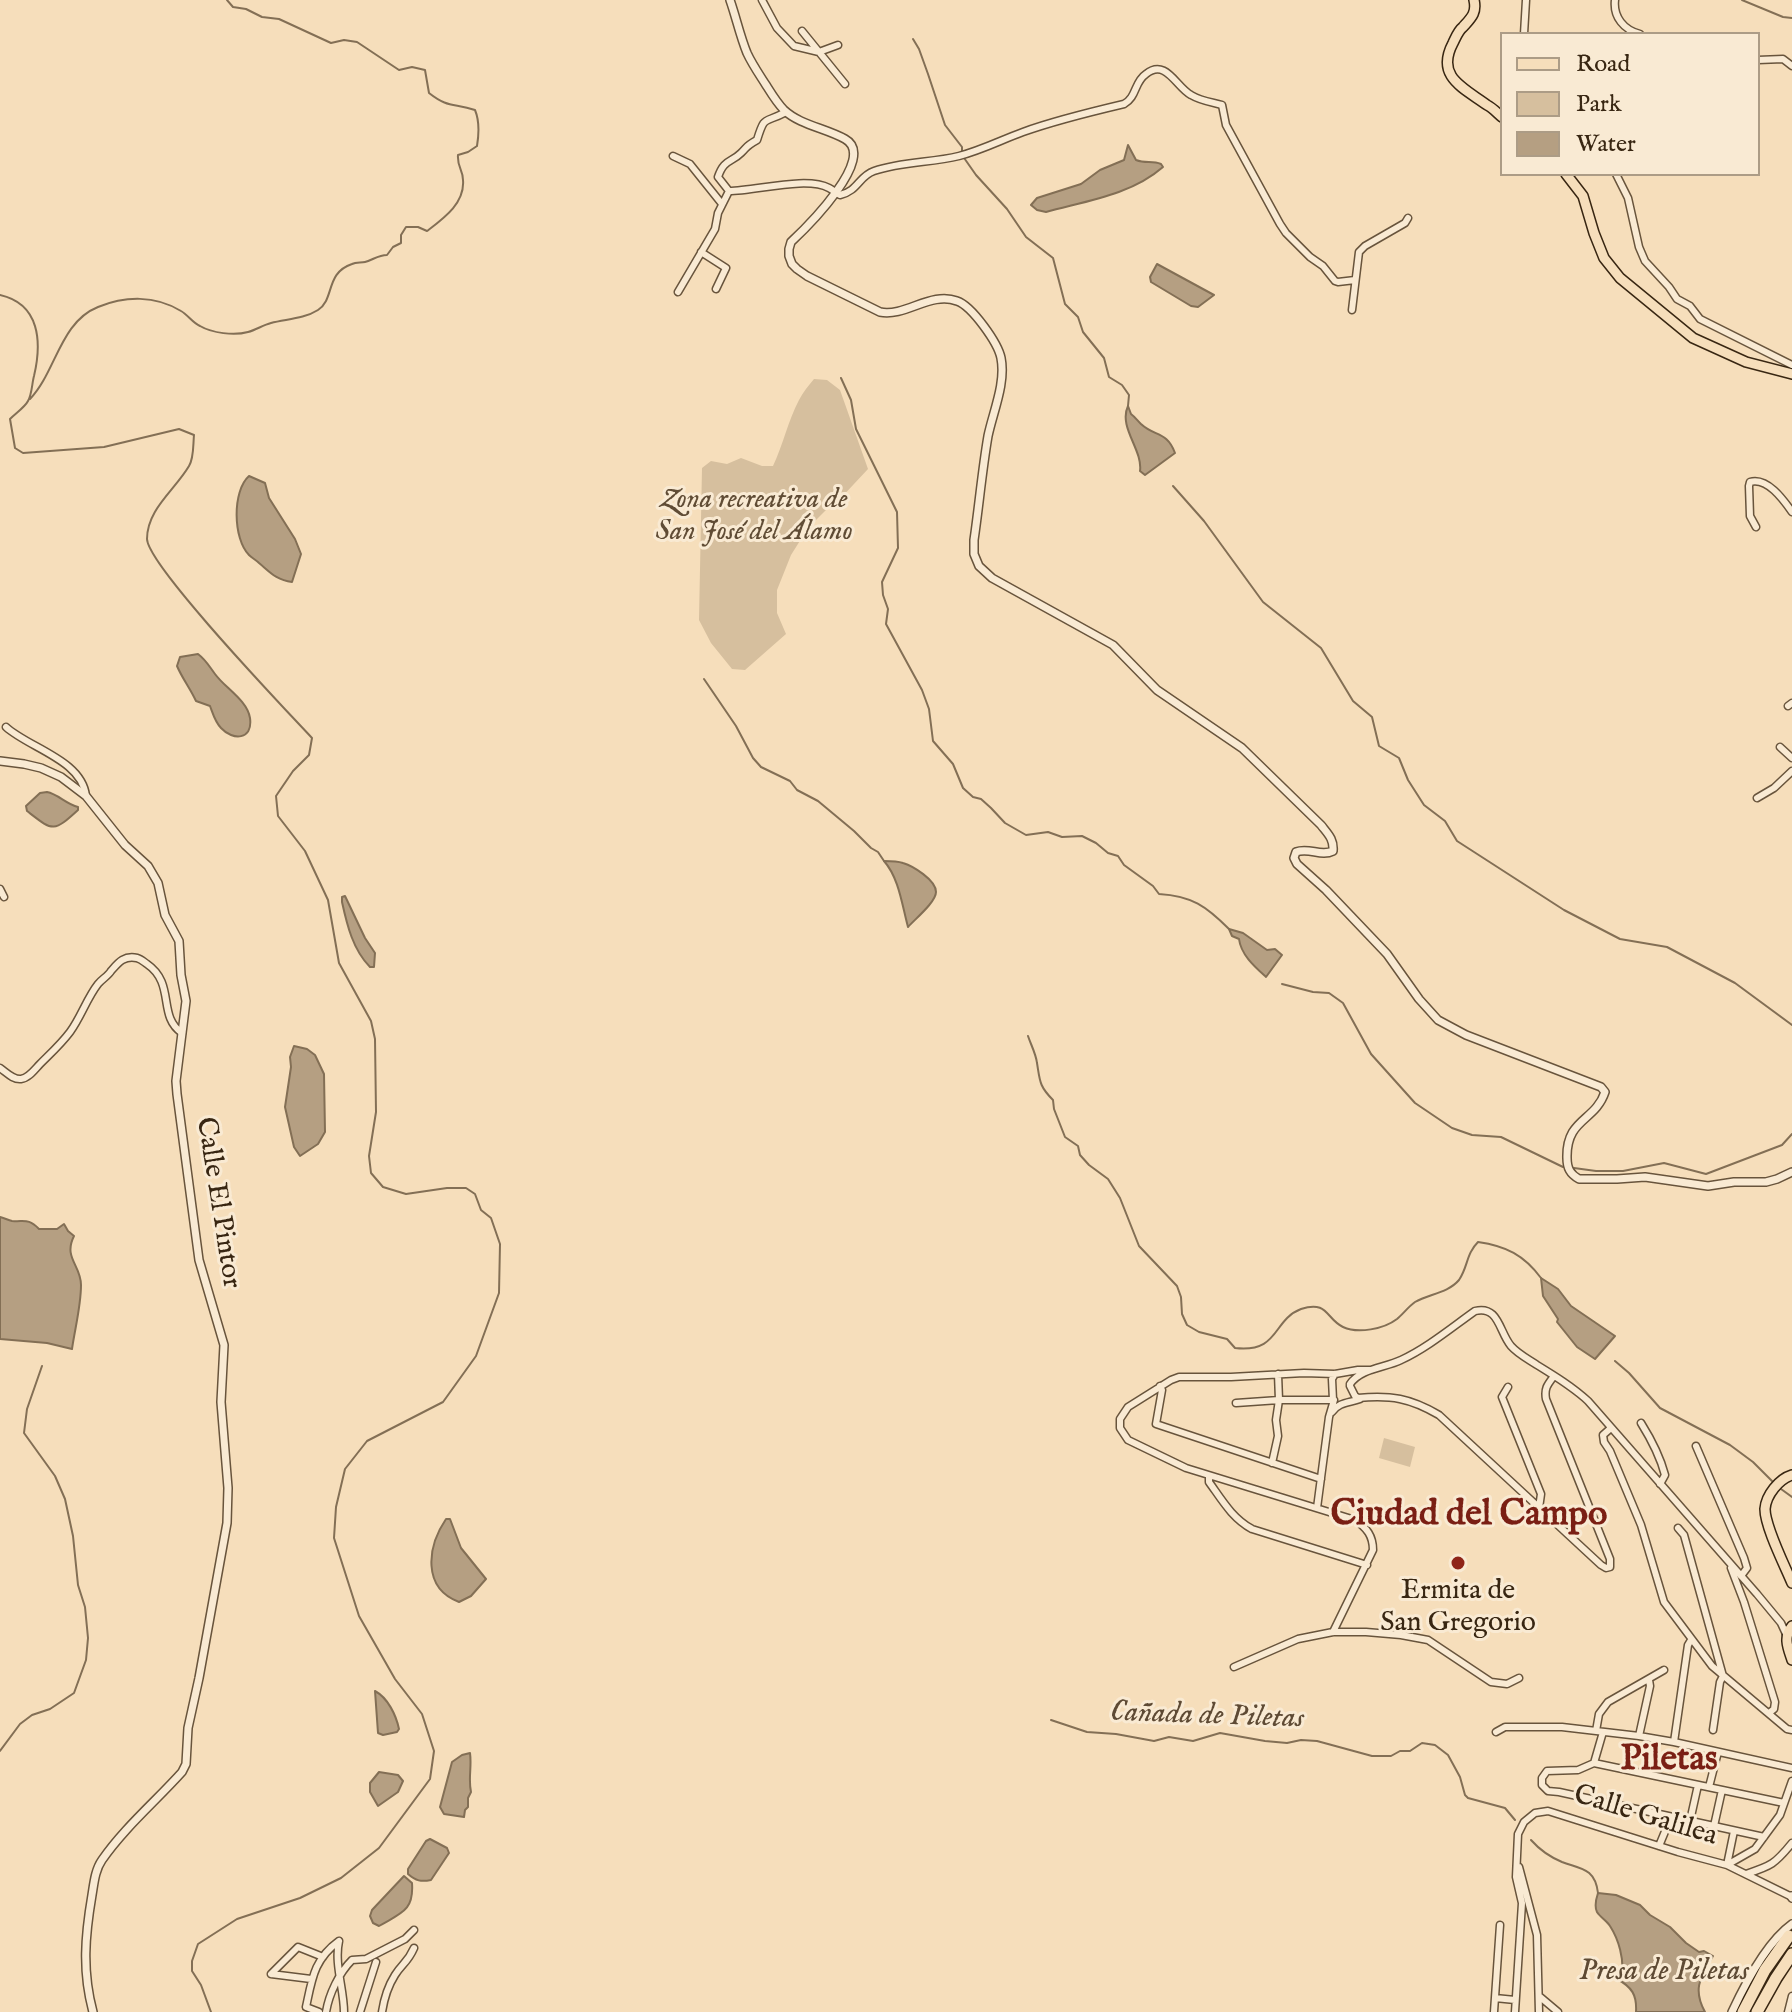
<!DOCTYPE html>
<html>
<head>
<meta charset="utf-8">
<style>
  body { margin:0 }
  #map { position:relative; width:1792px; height:2012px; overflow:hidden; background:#f6debb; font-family:"IM FELL English",serif }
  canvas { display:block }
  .legend { position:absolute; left:1500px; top:32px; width:260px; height:144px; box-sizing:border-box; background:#f9ead3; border:2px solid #ac9c86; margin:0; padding:10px 14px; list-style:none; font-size:24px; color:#382612 }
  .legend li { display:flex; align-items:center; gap:16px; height:40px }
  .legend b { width:40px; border:2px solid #ac9c86 }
</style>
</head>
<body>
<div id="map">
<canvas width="1792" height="2012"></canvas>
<ul class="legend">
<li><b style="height:10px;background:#f6debb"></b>Road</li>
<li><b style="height:22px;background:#d6bf9e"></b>Park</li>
<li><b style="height:22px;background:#b59f82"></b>Water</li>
</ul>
</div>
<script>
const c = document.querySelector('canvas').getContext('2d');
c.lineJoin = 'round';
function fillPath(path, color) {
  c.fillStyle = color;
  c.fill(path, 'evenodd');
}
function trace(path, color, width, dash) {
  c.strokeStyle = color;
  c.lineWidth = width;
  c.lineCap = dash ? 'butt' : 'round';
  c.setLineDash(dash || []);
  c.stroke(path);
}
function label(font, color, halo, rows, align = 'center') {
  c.font = font + ' "IM FELL English",serif';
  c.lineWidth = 6;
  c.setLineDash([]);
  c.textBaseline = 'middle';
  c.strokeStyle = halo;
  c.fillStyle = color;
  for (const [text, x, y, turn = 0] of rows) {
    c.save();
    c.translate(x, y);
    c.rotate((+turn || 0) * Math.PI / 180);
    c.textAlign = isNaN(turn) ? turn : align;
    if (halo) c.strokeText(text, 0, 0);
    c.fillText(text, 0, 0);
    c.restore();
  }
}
fillPath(new Path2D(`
  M 814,379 L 827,380 L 840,390 L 868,469 L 839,500 L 830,506 L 808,528 L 791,555 L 777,590 L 777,613 L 786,634 L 745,670 L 732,669 L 711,643 L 699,620 L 702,468 L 711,461 L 727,464 L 741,458 L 762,466 L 773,466 C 783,445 788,421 799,400 C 803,392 809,385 814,379 Z
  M 1384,1438 L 1415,1447 L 1410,1467 L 1379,1458 Z`), '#d6bf9e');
const water = new Path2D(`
  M 1128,145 L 1136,160 C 1146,164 1152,160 1161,164 L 1163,167 C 1131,195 1086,201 1046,212 L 1037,210 L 1031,205 L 1037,198 L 1081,184 L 1100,170 L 1124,160 Z
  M 1157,264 L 1214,295 L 1198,307 L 1191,306 L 1151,282 L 1150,277 Z
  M 1128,406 L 1131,414 C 1135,417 1137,420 1141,424 C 1155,437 1167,431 1175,453 L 1145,475 L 1140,471 C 1143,450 1118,427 1128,406 Z
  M 249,476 L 265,483 L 269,498 L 295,539 L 301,554 L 292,582 C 276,580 270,572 259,563 C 256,560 252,558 249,555 C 233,539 232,491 249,476 Z
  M 198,654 C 206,660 209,666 215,674 C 225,688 247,700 250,718 C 253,740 233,741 221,728 C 215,722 213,714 210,706 L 196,701 C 190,688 182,678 177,666 L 180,657 Z
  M 47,792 C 58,794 66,804 78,807 L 78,810 C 53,833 53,831 27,811 L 26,806 L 40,793 Z
  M 884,861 C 890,861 897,861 903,863 C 913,866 936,880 936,892 C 936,902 915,919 908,927 C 902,905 899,878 884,861 Z
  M 345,896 L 365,938 L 375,953 L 374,967 L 370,967 C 353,950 347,925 342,902 L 342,897 Z
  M 1229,929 L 1243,933 L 1267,950 L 1275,949 L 1282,955 L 1266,977 C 1255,967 1241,955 1239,939 L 1232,936 Z
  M 294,1046 L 307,1049 L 315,1055 L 324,1074 L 325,1132 L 318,1144 L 300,1156 L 294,1147 L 285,1107 L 291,1067 L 290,1057 Z
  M 0,1217 C 4,1218 8,1220 12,1221 C 25,1222 28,1218 39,1229 L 57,1229 L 64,1224 L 68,1231 L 74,1236 C 63,1258 81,1265 81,1285 C 81,1306 75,1328 72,1349 L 47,1343 L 0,1339 Z
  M 1541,1278 L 1558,1289 L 1571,1306 L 1615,1336 L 1595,1359 L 1577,1347 L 1557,1322 L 1558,1319 L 1543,1296 Z
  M 446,1519 L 450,1519 L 461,1548 L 486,1579 L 471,1596 L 459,1602 C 422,1588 427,1547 446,1519 Z
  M 375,1691 C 388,1698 396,1715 399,1729 L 397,1732 L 383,1735 L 378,1733 Z
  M 470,1753 C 472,1767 468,1779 471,1792 L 468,1798 L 468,1807 L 465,1810 L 464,1817 L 444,1814 L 440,1807 L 452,1762 L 462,1755 Z
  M 379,1772 L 398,1775 L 403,1781 L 398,1792 L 378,1806 L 370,1792 L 370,1783 Z
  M 430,1839 L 447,1848 L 449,1853 L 431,1880 C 421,1882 416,1881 408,1874 L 408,1869 L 426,1841 Z
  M 404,1876 L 412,1883 C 414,1911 401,1913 379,1926 L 373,1923 L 370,1916 L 372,1910 Z
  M 1598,1893 L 1616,1895 L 1640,1905 L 1650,1915 L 1670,1927 L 1686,1943 L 1699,1952 L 1704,1951 L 1713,1956 C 1701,1977 1692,1988 1705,2012 L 1636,2012 C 1637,1995 1632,1987 1617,1979 L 1622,1975 C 1624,1959 1619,1940 1610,1926 C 1607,1921 1600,1917 1597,1912 C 1594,1906 1596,1899 1598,1893 Z`);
fillPath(water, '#b59f82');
trace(water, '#836f55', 2);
trace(new Path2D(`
  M 1742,0 L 1783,17 L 1792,18
  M 913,39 L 919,49 L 928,74 L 945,125 L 962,147 L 962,155 L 976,175 L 1007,209 L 1026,237 L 1053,258 L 1065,304 L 1078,317 L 1083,332 L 1104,358 L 1109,377 L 1122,385 L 1129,395 L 1128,406
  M 0,295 C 40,304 42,342 34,376 C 32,383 32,394 28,401 C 25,407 16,413 10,419 L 15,448 L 23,453 L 104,447 L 179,429 L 194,435 C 193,445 194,458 189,466 C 175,490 147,509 147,539 C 148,566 286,710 312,738 L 309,755 L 293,771 L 276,796 L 278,816 L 305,851 L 328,900 L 339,963 L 371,1021 L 375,1039 L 376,1112 L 369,1156 L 371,1173 L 383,1187 L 406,1194 L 447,1188 L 466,1188 L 475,1194 L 481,1210 L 491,1218 L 500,1244 L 499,1293 L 476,1356 L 443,1402 L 367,1441 L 345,1469 L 336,1507 L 334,1538 L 359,1616 L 395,1679 L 422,1714 L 434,1751 L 430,1779 L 379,1848 L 341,1878 L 300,1898 L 237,1919 L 198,1944 L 192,1961 L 192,1971 L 201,1985 L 211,2012
  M 841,378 L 851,400 L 856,429 L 897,512 L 898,548 L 882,582 L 883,595 L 888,609 L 886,624 L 922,690 L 929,709 L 933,741 L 953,764 L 963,788 L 973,797 L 981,799 L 991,808 L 1005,823 L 1026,835 L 1048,832 L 1062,837 L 1082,836 L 1096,843 L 1108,853 L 1118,856 L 1124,865 L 1153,886 L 1159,894 C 1192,896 1206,906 1229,929
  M 30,399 C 56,372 60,322 98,307 C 125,296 155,295 181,311 C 188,315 193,323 200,326 C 212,333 234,336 248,332 C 256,330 263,325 271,323 C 286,319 304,319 318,310 C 335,299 325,273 352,264 C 356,262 361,263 365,262 C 373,260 378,255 387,255 L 393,247 L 401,243 L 401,235 L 406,227 L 418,227 L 427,231 C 444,218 465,203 463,180 C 463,170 457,167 458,155 L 468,152 L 477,146 C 479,134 480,122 475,110 C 453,103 448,108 429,93 L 425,70 L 412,67 L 399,70 L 357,42 L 344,40 L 331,43 L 279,19 L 262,17 L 246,9 L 233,7 L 227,0
  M 1173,486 L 1204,521 L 1263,602 L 1321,648 L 1353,701 L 1372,717 L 1379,746 L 1399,758 L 1408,780 L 1424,805 L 1445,821 L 1457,841 L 1564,910 L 1620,939 L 1667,947 L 1735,983 L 1792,1025
  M 704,679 L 736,726 L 753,758 L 761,767 L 790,781 L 797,790 L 818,801 L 854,831 L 871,848 L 878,852 L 884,861
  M 1282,984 L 1313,992 L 1329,993 L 1343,1003 L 1371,1054 L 1415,1103 L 1452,1128 L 1472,1135 L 1501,1137 L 1563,1167
  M 1028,1036 C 1031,1045 1036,1054 1037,1063 C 1040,1081 1039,1086 1053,1100 L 1054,1109 L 1065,1137 L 1078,1146 L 1080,1155 L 1089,1165 L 1108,1179 L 1120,1198 L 1139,1246 L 1177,1286 L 1181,1297 L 1182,1314 L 1187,1325 L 1199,1332 L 1227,1339 L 1235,1348 C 1280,1353 1272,1320 1301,1309 C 1328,1300 1326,1319 1343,1327 C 1358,1334 1384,1329 1397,1319 C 1403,1314 1408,1307 1415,1302 C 1429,1294 1448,1293 1459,1280 C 1468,1267 1466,1254 1478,1242 C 1506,1246 1524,1255 1541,1278
  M 1574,1168 L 1596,1171 L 1623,1171 L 1664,1163 L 1706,1174 L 1782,1145 L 1792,1134
  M 1615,1361 L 1629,1373 L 1660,1408 L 1730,1445 L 1753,1462 L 1773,1482
  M 1781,1489 L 1792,1497
  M 1051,1720 L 1087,1732 L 1116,1734 L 1154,1741 L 1169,1737 L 1193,1741 L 1220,1733 L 1265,1741 L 1287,1743 L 1301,1740 L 1317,1741 L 1372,1756 L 1391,1756 L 1400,1751 L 1410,1751 L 1422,1743 L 1435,1745 L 1448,1755 L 1460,1777 L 1465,1795 L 1468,1798 L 1505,1808 L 1515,1820
  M 0,1751 L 20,1724 L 32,1715 L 50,1709 L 74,1693 L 86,1660 L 88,1638 L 85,1607 L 78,1585 L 73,1536 L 65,1499 L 55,1476 L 24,1433 L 27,1409 L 42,1366
  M 1531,1840 C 1539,1849 1550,1857 1562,1862 C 1581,1869 1595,1868 1598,1893`), '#836f55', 2);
const minor = new Path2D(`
  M 762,0 L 777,28 L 794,46 L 819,52 L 838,45
  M 1615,0 C 1613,17 1624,30 1640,34
  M 802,31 L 845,84
  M 1524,34 L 1526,0
  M 1758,60 L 1783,59 L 1792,66
  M 673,156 L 690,164 L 722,204
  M 1616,174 L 1628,198 L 1639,247 L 1645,261 L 1669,287 L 1677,299 L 1690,306 L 1700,319 L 1792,365
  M 729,191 C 756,191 806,176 829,188 C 833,190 836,193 840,195 C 858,191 859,176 874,171 C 903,161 931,163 959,156 C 982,150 1001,140 1023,132 C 1056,120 1090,112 1124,104 C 1137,97 1134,82 1146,74 C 1166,58 1176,87 1191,95 C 1201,101 1211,102 1222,105 L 1226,125 L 1280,224 L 1286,233 L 1310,257 L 1323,266 L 1335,281 L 1338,282 L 1355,280
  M 729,191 L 718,177 C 724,159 731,163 741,153 C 748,146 746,146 757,140 C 765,114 764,124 786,112
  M 701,252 L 726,268 L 716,289
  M 678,292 L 715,229 L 718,213 L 729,191
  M 1352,310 L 1359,252 L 1365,246 L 1405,223 L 1408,218
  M 1756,527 L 1750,516 L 1749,486 L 1750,482 C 1767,477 1783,499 1792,512
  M 1788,706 L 1792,703
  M 6,727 C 29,748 82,760 86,796
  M 1780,747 L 1792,758
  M 1757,798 L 1774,788 L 1792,771
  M 0,889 L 4,897
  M 0,1068 C 6,1072 13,1080 21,1079 C 29,1078 35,1069 40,1064 C 51,1053 61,1044 70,1032 C 81,1017 87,998 98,984 C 102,979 108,976 111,971 C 118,963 124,955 137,958 C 141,959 144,962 147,964 C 176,984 157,1016 182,1033
  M 1350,1384 C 1361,1368 1385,1368 1401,1360 C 1427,1348 1451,1328 1475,1311 C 1499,1305 1499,1332 1511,1346 C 1518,1354 1528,1359 1537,1365 C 1555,1376 1573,1387 1588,1401 L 1757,1594 L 1781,1623 L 1787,1636
  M 1160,1386 L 1162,1390 L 1156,1424 L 1321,1479
  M 1350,1386 L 1355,1396 L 1358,1398 C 1391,1395 1410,1398 1439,1415 L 1601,1565 L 1606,1568 L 1610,1567 L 1610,1559 L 1546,1399 C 1544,1388 1548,1384 1554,1376
  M 1508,1387 L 1502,1397 L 1541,1494 L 1539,1508
  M 1333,1400 L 1332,1379 L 1335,1374
  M 1236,1403 L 1279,1400 L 1333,1400
  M 1332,1412 C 1339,1402 1349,1403 1360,1399
  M 1641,1423 C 1651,1439 1660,1456 1665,1475 L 1660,1484
  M 1611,1428 L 1603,1435 L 1604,1442 L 1610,1451 L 1641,1525 L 1664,1602 L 1712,1666 L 1787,1729 L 1792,1730
  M 1696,1446 L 1744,1558 L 1747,1568 L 1741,1576
  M 1272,1463 L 1278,1436 L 1276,1420 L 1279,1400 L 1278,1374
  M 1209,1476 L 1209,1482 C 1222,1500 1232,1518 1252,1529 L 1367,1565
  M 1317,1508 L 1329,1417 L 1334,1400
  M 1678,1528 L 1684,1535 L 1723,1676 L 1720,1682 L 1713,1730
  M 1731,1568 L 1744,1602 L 1775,1702 L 1774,1709 L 1769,1713
  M 1333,1632 L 1373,1550 C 1373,1536 1367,1528 1355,1520 L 1186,1468 L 1128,1440 L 1120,1428 L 1120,1419 L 1128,1407 L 1171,1380 L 1179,1377 L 1231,1377 L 1304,1373 L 1335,1374 L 1358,1370 L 1371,1370
  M 1234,1667 L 1298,1639 L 1333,1632 L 1366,1632 L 1401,1635 L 1428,1640 L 1491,1682 L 1507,1684 L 1519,1678
  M 1596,1731 L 1599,1714 L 1608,1702 L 1664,1670
  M 1496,1732 L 1505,1727 L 1562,1727 L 1639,1736 L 1674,1742 L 1792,1768
  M 1603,1732 L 1594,1763 L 1578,1770 L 1547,1771 L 1542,1778 L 1542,1785 L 1548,1791 L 1559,1792 L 1764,1837
  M 1639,1736 L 1650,1686 L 1649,1680
  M 1674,1742 L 1688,1645 L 1691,1640
  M 1594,1763 L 1784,1803
  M 1709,1787 L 1718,1752
  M 1690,1821 L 1698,1785
  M 1714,1826 L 1722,1790
  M 1659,1846 L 1671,1817
  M 1727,1865 L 1755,1849 L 1780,1815 L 1792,1781
  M 1727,1865 L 1734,1831
  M 1519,1867 L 1537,1935 L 1539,2012
  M 1746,1874 C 1771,1866 1775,1864 1792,1843
  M 339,1941 C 334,1964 344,1989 344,2012
  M 271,1974 L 298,1947 L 323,1957
  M 271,1974 L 311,1979
  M 1539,1996 L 1558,2012
  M 1495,1998 L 1515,2000
  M 319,2012 L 306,2007 C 312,1979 314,1959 339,1941
  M 326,2012 C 329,1994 339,1973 352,1960 L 366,1959 L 405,1939 L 414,1930
  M 360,2012 L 376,1962
  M 382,2012 C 384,1999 388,1986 395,1975 C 402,1964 408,1962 414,1948
  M 1494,2012 L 1500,1925
  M 1515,2012 L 1522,1903 L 1516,1877 L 1518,1834 L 1524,1822 L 1535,1813 L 1548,1811 L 1678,1852 L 1727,1865 L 1792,1897
  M 1788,2012 L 1792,1996`);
const tertiary = new Path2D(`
  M 730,0 C 736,17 740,36 747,53 C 752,64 759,74 766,85 C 771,93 777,103 784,110 C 800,125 825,128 845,139 C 878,157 807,227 791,242 L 789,249 L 789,256 L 792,264 L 797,269 L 807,276 L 880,312 C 906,317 931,291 957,301 C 972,306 998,343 1001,358 C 1006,383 993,412 988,436 C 982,471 979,506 974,540 L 974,554 L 979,566 L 992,578 L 1113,645 L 1157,690 L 1242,748 L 1321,825 C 1328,834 1334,839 1333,851 C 1321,857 1309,847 1296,852 L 1294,858 L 1297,864 L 1326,890 L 1387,954 L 1419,999 L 1438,1020 L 1466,1035 L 1601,1087 L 1605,1092 C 1595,1122 1566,1118 1567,1158 C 1567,1168 1570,1174 1579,1179 L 1617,1179 L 1645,1177 L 1708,1186 L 1734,1182 L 1766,1182 L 1777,1179 L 1792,1172
  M 0,761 L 24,764 L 41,768 L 61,777 L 86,796 L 125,845 L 148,866 L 158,883 L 165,915 L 179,941 L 181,975 L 186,1001 L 176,1081 L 177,1094 L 199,1260 L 224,1345 L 221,1402 L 228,1488 L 227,1523 L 199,1678 L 188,1728 L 186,1764 L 182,1772 C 156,1801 124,1828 102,1860 C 95,1870 94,1883 92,1895 C 85,1936 82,1971 93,2012
  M 1791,1896 L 1792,1898
  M 1732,2012 C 1745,1984 1767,1942 1792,1924`);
const primary = new Path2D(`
  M 1474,0 C 1477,13 1471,18 1463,27 C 1458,31 1456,37 1453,43 C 1435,77 1464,88 1487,105 C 1493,108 1497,113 1502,117
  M 1566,174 L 1583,196 L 1594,233 L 1604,258 L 1620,278 L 1693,338 L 1746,362 L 1792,374
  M 1792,1475 C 1779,1479 1766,1495 1765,1509 C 1765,1527 1785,1566 1792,1583
  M 1792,1626 C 1783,1637 1788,1648 1792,1660`);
const motorway = new Path2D(`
  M 1743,2012 L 1765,1970 L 1789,1936
  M 1757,2012 L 1776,1978 L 1792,1954`);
trace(minor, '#68543c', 9);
trace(tertiary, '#68543c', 10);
trace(primary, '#382612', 12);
trace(motorway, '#382612', 14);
trace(minor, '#f9ead3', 6);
trace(tertiary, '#f9ead3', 7);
trace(primary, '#f6debb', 9);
trace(motorway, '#f6debb', 11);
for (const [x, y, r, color] of [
  [1458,1563,8,"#8f2418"]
]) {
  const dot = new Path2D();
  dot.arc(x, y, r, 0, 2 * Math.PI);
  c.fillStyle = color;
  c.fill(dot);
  trace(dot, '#f9ead3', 3);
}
label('italic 28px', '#604c35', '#f9ead3', [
  ["Zona recreativa de",754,501],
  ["San José del Álamo",754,533]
]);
label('28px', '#382612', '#f9ead3', [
  ["Calle El Pintor",217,1203,81],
  ["Calle Galilea",1645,1817,17]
]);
label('28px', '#382612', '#f9ead3', [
  ["Ermita de",1458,1592],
  ["San Gregorio",1458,1624]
]);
label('italic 30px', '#5e4a34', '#f9ead3', [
  ["Cañada de Piletas",1207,1717,2],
  ["Presa de Piletas",1664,1973]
]);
label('bold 36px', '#7a1f14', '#f9ead3', [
  ["Ciudad del Campo",1469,1517],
  ["Piletas",1669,1762]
]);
</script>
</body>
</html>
